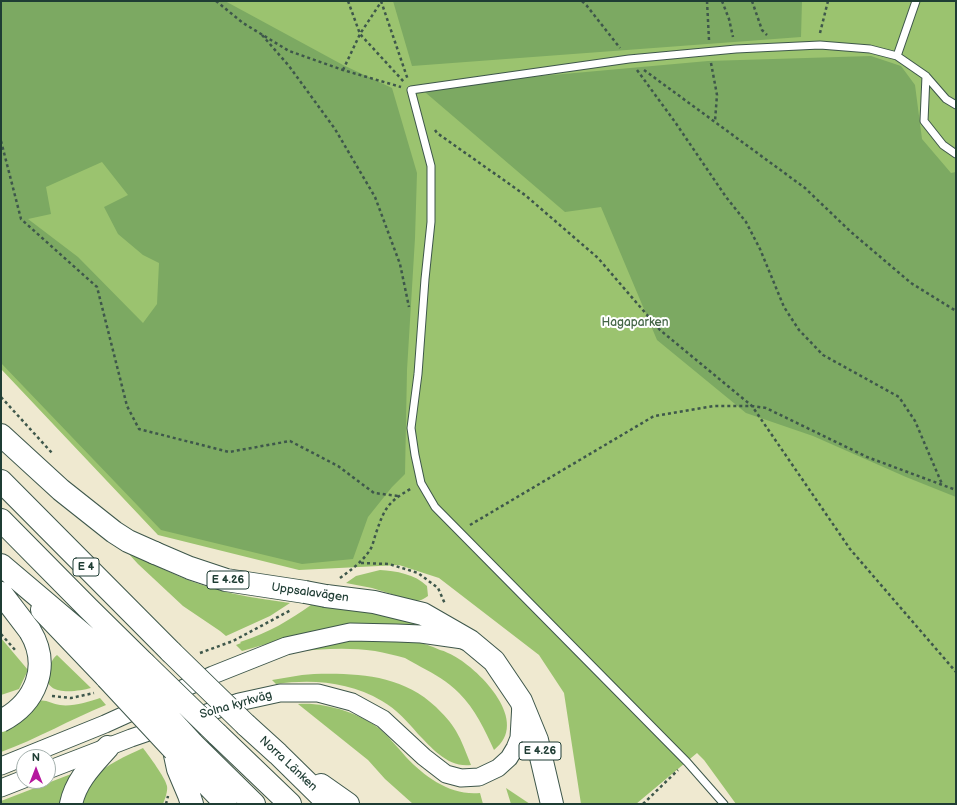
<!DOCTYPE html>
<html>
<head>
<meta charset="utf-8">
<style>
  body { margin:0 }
  #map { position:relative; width:957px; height:805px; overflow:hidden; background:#efe9d0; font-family:"Balsamiq Sans",sans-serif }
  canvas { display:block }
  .frame { position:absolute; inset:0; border:2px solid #1f3d34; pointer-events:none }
  .north { position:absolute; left:16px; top:749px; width:40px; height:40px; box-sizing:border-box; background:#fff; border:1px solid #a5b1ae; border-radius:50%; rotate:0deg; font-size:11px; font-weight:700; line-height:16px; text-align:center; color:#1f3d34 }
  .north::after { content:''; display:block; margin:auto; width:14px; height:18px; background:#b5179e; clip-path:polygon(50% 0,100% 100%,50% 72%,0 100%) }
</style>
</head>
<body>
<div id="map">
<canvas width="957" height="805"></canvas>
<div class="frame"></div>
<div class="north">N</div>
</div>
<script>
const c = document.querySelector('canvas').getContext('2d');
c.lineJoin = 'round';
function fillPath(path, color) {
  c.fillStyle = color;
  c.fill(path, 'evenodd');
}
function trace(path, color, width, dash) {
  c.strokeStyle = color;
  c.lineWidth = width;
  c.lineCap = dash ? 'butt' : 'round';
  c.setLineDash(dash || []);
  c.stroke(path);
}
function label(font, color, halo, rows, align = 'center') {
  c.font = font + ' "Balsamiq Sans",sans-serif';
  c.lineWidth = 4;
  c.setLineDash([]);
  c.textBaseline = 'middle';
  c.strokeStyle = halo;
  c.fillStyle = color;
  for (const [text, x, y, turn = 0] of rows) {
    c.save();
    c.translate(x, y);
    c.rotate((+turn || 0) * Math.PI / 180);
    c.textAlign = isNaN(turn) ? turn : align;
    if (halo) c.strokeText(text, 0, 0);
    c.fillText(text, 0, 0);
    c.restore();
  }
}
fillPath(new Path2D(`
  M 1,1 L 956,1 L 956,804 L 736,804 L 704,760 L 697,753 L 636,804 L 581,804 L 564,693 L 539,655 L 439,578 L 399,565 L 299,570 L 158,535 L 1,369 Z
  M 128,551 C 162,570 197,586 235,594 C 253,598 272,600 290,603 L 270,616 L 226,636 L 220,631 L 183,606 L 138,564 L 128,553 Z
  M 380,570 C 396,571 415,574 427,586 L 428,596 C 424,599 420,601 414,601 L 372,588 L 346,583 L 356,576 Z
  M 311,605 L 340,607 L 385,614 L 421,626 L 379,624 L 363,625 L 291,637 L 242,651 L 236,645 L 241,643 L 240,642 L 243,641 C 268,633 290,620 311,605 Z
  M 1,638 L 28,670 L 19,689 L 1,695 Z
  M 362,638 C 379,639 397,639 414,641 C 422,643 432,646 440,650 C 445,651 450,654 454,656 C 481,671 531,722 494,750 C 485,730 475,709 459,693 C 448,682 435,674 421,667 C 416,664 410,661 405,658 C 395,655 385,653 375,651 C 347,647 320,649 292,652 Z
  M 57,655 L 91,688 C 76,692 41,697 48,671 C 50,665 52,659 57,655 Z
  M 314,674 C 359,673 402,675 436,707 C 443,714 451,722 456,731 C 462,741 466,753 471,765 C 448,768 432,748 418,734 C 408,722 396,709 382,701 C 349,682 314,679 276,684 L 272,680 L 302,675 Z
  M 100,698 L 106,705 C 71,719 37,739 1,752 L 1,730 C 7,725 34,702 38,701 C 46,699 52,704 60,705 C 71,707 89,702 100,698 Z
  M 298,704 C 325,702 360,713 381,730 C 390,738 398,748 406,757 C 425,777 451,796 480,793 L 483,804 L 413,804 L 385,779 L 368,760 Z
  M 143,748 C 149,756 165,777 167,786 C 168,791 165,799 163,804 L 80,804 C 84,796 88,787 93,779 C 105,764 127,756 143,748 Z
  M 79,771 L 63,804 L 1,804 L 1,801 Z
  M 506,788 L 530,804 L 511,804 Z`), '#9bc36f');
fillPath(new Path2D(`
  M 1,1 L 225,1 L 343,65 L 392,88 L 417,173 L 415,238 L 407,370 L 405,474 L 392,487 L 368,517 L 353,559 L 302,564 L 161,530 L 1,363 ZM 102,162 L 128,195 L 104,207 L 118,234 L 143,255 L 159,263 L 157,304 L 143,323 L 78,257 L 28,219 L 51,214 L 46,187 Z
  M 393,1 L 802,1 L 801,37 L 412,66 Z
  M 871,56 L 901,66 L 915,85 L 922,139 L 951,173 L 956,172 L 956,497 L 906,477 L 813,436 L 746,413 L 657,340 L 601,207 L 565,212 L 419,87 L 708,61 Z`), '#7ca962');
const service = new Path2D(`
  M 897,56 L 916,1
  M 926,76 L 924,121 L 943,145 L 956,154
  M 724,804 L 687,762 L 435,507 L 421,483 L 415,455 L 411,428 L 418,374 L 425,279 L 431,222 L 431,166 L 411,90 L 629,59 L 736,49 L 820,45 L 870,49 L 897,56 L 926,76 L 946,99 L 956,105`);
const tertiary = new Path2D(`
  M 189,719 L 239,702 L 280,693 L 318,693 L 352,702 L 383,719 L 424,757 L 446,774 L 461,778 L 479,777 L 498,768 L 509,758 L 515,748 L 519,738 L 521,703
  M 1,766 L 105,724 L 213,675 L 286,646 L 350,632 L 396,633 L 421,634 L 463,640
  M 48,770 L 131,738 L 166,726
  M 1,788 L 24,779`);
const primary = new Path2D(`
  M 155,553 L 190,568 L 226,580 L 305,592
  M 326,596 L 374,602 L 423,614 L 470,641 L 494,661 L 521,701 L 537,740 L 552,804
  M 42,610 L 107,678
  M 174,750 L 226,804
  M 175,755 L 178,769 L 189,795 L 192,804
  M 71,804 C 76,780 93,764 108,747`);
const motorway = new Path2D(`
  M 1,435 L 61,490 L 114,532 L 128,541 L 155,553
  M 1,481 L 171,652
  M 1,520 L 88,608 L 144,663
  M 1,565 L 125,670
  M 1,593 L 30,631
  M 246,725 L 278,754 L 329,804
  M 217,734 L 290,804
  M 192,743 L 254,804
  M 321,785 L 348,804`);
trace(service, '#3e574b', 9);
trace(tertiary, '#3e574b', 19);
trace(primary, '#3e574b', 24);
trace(motorway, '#3e574b', 24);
trace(new Path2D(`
  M 216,1 L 243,23 L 289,51 L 343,70 L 401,87
  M 348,1 L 360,34 L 404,82
  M 381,1 L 408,80
  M 582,1 L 587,6 L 620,48
  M 707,1 L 709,40
  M 722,1 L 729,19 L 733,37
  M 752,1 L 762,30 L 767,35
  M 820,33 L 828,1
  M 262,35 L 289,66 L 335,129 L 375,197 L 400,264 L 409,307
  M 711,63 L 717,95 L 715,121
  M 343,70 L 360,34 L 381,2
  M 637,70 L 675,122 L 726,197 L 746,222 L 760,249 L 784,307 L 799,330 L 823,355 L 899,397 L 915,421 L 942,484
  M 644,70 L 805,188 L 851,232 L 911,283 L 956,311
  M 435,130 L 437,133 L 525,195 L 598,258 L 660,330 L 752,406 L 850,549 L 956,672
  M 1,141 L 21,219 L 97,287 L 127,406 L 139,429 L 229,452 L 290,441 L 338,466 L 374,493 L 398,496
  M 1,397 L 52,453
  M 470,525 L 654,416 L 714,406 L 752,406 L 766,408 L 867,457 L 956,490
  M 361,563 L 389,564 L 418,573 L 438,588 L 445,604
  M 340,578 C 351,570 362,562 370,550 C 373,545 374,539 376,533 C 385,507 388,502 412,488
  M 1,634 L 16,651
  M 200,653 L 233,641 L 291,610
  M 52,696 L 71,698 L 94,693
  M 166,804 L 168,796
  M 643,804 L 678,770`), '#3e574b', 2.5, [3, 3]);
trace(service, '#fff', 7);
trace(tertiary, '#fff', 17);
trace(primary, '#fff', 22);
trace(motorway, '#fff', 22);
const primaryBridge = new Path2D(`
  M 305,592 L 326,596
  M 107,678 L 174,750`);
const motorwayBridge = new Path2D(`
  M 171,652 L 246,725
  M 144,663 L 217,734
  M 125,670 L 192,743
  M 1,721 C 36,703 51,666 30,631`);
trace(primaryBridge, '#3e574b', 24, []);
trace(motorwayBridge, '#3e574b', 24, []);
trace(primaryBridge, '#fff', 22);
trace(motorwayBridge, '#fff', 22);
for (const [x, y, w] of [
  [86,567,26],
  [228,580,42],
  [540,751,42]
]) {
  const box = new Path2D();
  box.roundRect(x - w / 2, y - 9, w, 18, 3);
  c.fillStyle = '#fff';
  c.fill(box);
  trace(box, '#1f3d34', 1);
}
label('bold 11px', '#1f3d34', null, [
  ["E 4",86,567],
  ["E 4.26",228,580],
  ["E 4.26",540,751]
]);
label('12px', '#446546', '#fff', [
  ["Hagaparken",635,323]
]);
label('12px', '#1f3d34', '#fff', [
  ["Uppsalavägen",310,593,8],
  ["Solna kyrkväg",236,705,-16],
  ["Norra Länken",288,764,43]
]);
</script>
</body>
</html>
